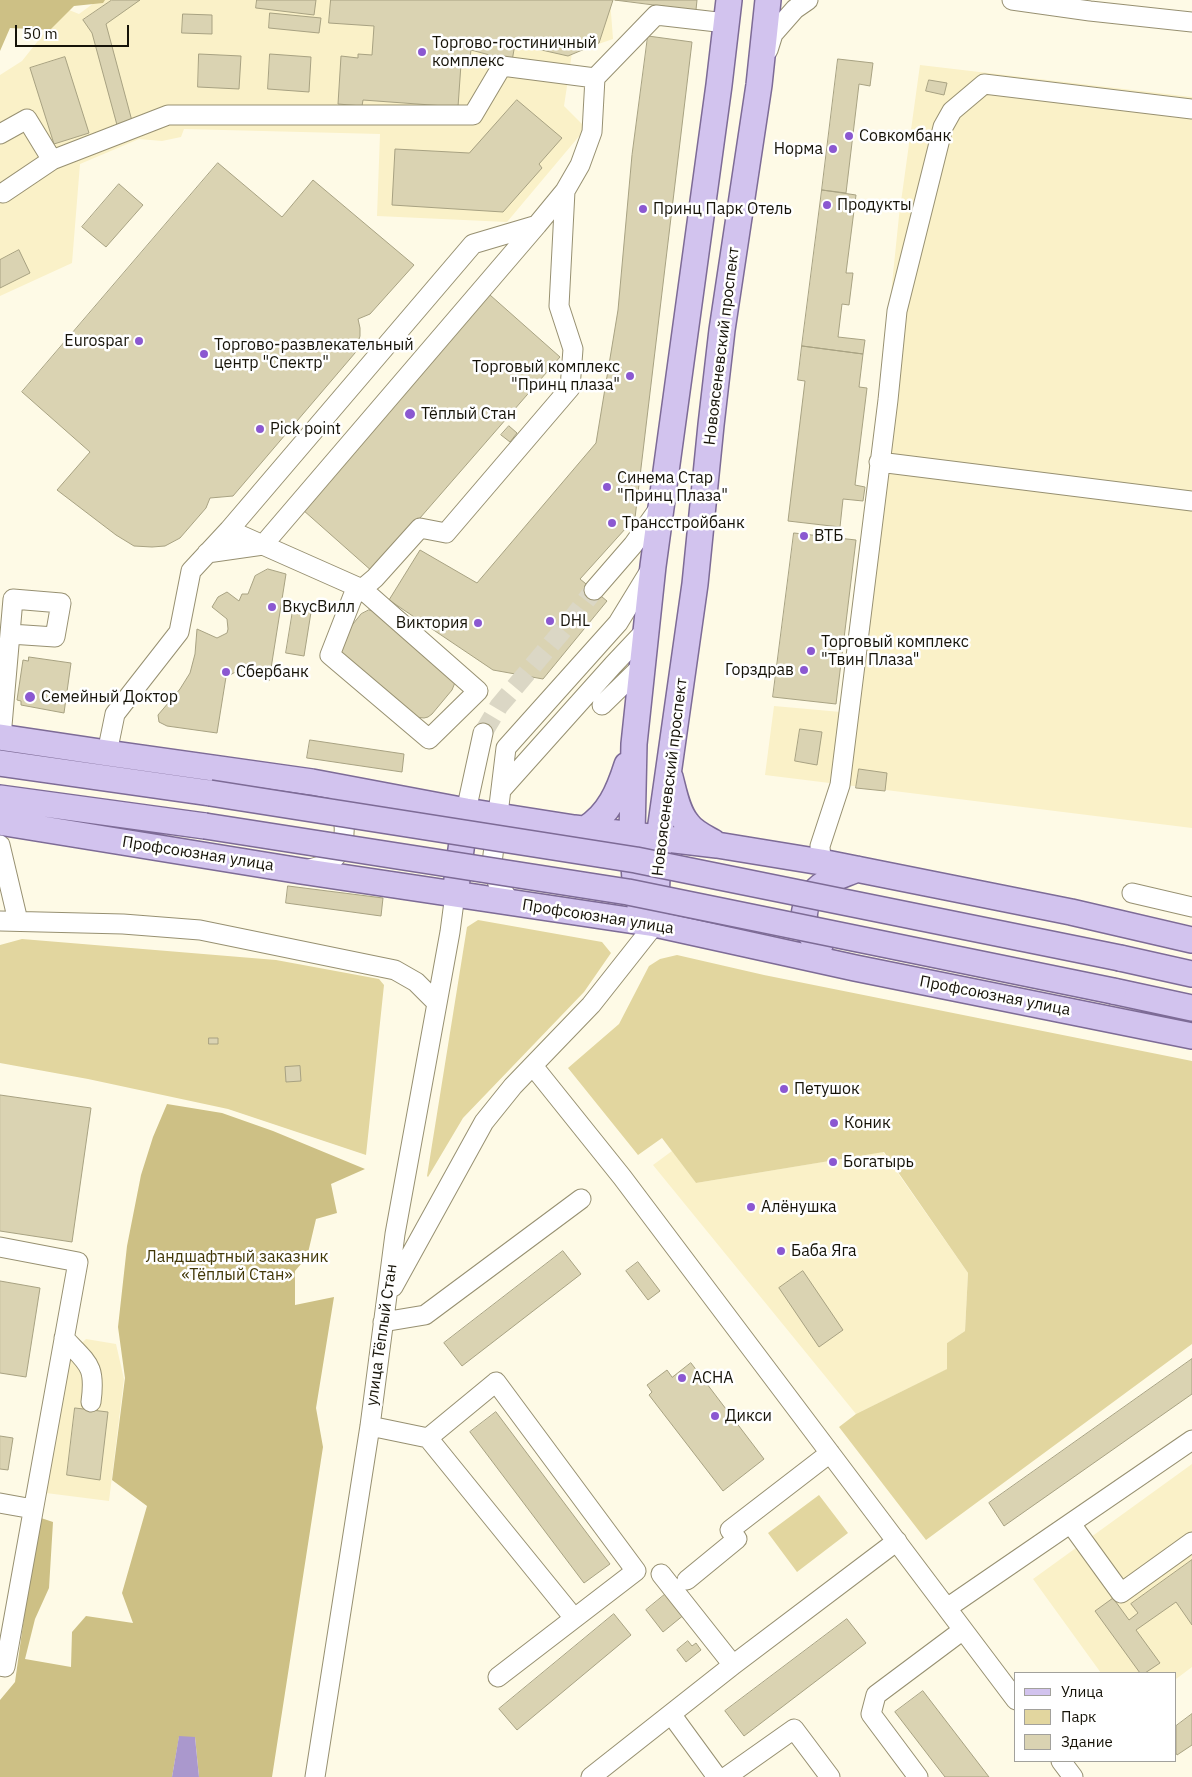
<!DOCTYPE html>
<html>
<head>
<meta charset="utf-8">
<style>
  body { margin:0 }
  #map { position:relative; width:1192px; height:1777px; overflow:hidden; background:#fefae6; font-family:"IBM Plex Sans",sans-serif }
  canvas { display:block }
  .legend { position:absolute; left:1014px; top:1672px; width:162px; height:90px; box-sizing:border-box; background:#fff; border:1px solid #a2a19c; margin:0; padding:6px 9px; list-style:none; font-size:15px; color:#161308 }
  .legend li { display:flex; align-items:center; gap:10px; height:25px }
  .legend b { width:25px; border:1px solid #a2a19c }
  .scale { position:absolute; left:15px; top:25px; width:114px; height:22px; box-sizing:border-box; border:2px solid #161308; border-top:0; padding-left:6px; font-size:15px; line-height:18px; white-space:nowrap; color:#161308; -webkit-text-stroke:4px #fff; paint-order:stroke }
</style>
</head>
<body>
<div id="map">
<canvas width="1192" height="1777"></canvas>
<ul class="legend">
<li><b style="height:6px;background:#d2c3ee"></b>Улица</li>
<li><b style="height:14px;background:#e2d69f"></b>Парк</li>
<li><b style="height:14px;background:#dad3b2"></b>Здание</li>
</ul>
<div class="scale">50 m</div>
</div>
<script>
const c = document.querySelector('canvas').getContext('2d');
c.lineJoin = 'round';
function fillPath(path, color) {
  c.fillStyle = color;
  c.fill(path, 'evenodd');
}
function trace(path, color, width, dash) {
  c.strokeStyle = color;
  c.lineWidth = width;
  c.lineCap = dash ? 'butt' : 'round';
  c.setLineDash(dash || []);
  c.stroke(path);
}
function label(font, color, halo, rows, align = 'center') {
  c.font = font + ' "IBM Plex Sans",sans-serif';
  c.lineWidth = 5;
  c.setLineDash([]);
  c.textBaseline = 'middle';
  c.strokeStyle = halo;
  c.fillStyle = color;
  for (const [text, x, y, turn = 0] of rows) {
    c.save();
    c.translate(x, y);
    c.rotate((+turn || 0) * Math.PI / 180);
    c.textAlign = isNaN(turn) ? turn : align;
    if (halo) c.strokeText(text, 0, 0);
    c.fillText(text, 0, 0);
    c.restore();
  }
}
fillPath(new Path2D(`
  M 98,0 L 610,0 L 613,39 L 572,53 L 564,106 L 586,128 L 507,222 L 377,216 L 380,134 L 184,129 L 181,137 L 162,141 L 139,139 L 80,164 L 72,263 L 0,296 L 0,75 L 22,61 L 64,8 L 79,14 Z
  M 920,65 L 1192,97 L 1192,828 L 765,775 L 774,706 L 841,712 L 876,439 L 899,216 Z
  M 672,1151 L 696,1183 L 883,1152 L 968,1273 L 965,1331 L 947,1343 L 948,1369 L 856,1414 L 653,1165 Z
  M 86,1339 L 116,1344 L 124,1379 L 109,1501 L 46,1493 L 68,1356 Z
  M 1192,1464 L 1192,1667 L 1176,1679 L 1176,1673 L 1101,1673 L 1033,1579 Z`), '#faf1c8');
fillPath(new Path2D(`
  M 478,920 L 602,942 L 611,953 L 584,992 L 463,1118 L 428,1177 L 427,1176 L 467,927 Z
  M 22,939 L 276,960 L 379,979 L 384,985 L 366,1155 L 228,1109 L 88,1079 L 0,1063 L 0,945 Z
  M 677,955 L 764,975 L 1192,1061 L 1192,1344 L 926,1540 L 839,1427 L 856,1414 L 947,1369 L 947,1343 L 965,1331 L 968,1273 L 884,1152 L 696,1183 L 662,1138 L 638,1155 L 568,1068 L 619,1024 L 649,966 L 660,959 Z
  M 819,1495 L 848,1533 L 797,1572 L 768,1533 Z`), '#e2d69f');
fillPath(new Path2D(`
  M 0,0 L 105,0 L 103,3 L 74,6 L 50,30 L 10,28 L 0,51 Z
  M 167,1104 L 222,1113 L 273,1131 L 365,1169 L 331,1184 L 337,1213 L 316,1219 L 307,1257 L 295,1271 L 295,1305 L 334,1297 L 316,1408 L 323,1447 L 272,1777 L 199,1777 L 195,1737 L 179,1737 L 172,1777 L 0,1777 L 0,1700 L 15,1682 L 38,1517 L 53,1522 L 49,1588 L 35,1619 L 25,1659 L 71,1667 L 72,1632 L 86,1616 L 133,1623 L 122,1593 L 147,1506 L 112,1480 L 125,1378 L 118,1327 L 127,1246 L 141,1175 L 153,1137 Z`), '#cdc085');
fillPath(new Path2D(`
  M 179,1736 L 195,1737 L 199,1777 L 172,1777 Z`), '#aa98cd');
const building = new Path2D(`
  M 112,0 L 140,0 L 106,24 L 132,121 L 117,125 L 92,33 L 83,20 Z
  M 257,0 L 316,0 L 314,15 L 256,8 Z
  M 331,0 L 613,0 L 599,43 L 568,56 L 515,44 L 512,61 L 471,50 L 469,65 L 461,64 L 458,107 L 363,100 L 362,106 L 338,104 L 341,56 L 358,58 L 358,54 L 372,55 L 374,26 L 329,23 Z
  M 615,0 L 697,0 L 696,10 Z
  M 270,13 L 321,18 L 319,33 L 269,28 Z
  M 183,14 L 212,15 L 212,34 L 182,33 Z
  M 648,36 L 692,42 L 635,518 L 580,579 L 607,601 L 543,679 L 493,670 L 389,600 L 420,550 L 477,583 L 596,443 L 618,310 L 632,155 Z
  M 199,54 L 241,56 L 239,89 L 198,87 Z
  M 270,54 L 311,57 L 309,92 L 268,89 Z
  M 65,57 L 89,133 L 54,144 L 30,68 Z
  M 838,59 L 873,63 L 870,86 L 859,84 L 846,193 L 822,190 Z
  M 929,80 L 947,83 L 944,95 L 926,91 Z
  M 517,100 L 562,138 L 539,164 L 542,168 L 503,212 L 392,205 L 395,149 L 469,153 Z
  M 218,163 L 282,217 L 313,180 L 414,265 L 370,314 L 358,319 L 360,328 L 360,336 L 355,353 L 233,496 L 210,498 L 206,508 L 180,538 L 165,546 L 152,547 L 134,546 L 116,535 L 57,490 L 90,452 L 22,392 Z
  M 119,184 L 143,205 L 106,247 L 82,227 Z
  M 822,190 L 856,195 L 846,273 L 853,273 L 849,305 L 842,304 L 838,337 L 865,340 L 863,354 L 802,346 Z
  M 19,250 L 30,273 L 0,288 L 0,260 Z
  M 490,295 L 560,357 L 373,572 L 303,510 Z
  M 802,346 L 863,354 L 859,387 L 867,388 L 855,485 L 865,487 L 863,501 L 843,499 L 840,527 L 788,521 L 805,381 L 798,380 Z
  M 509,426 L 517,433 L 510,442 L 501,435 Z
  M 794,533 L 856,540 L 836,704 L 773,697 Z
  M 268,569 L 286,574 L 269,681 L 247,666 L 226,677 L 217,733 L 167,726 L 159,722 L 158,715 L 180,689 L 190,673 L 195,654 L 197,629 L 217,638 L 227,633 L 228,629 L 227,619 L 212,607 L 218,597 L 227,592 L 239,601 L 242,594 L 248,594 L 255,576 Z
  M 294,604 L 312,606 L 304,656 L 286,653 Z
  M 369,610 L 373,611 L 456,680 L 452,690 L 432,714 L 428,717 L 424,718 L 414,717 L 342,656 L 340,650 L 341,639 L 361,614 Z
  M 29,657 L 71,663 L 64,713 L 21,705 L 21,701 L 17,700 L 23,660 L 28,661 Z
  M 800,729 L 822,732 L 817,765 L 795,761 Z
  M 310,740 L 404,754 L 402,772 L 307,758 Z
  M 859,769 L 887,773 L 885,791 L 856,788 Z
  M 288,886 L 383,898 L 381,916 L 286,903 Z
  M 209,1038 L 218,1038 L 218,1044 L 209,1044 Z
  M 300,1066 L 301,1081 L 286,1082 L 285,1067 Z
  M 0,1095 L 91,1108 L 72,1242 L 0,1231 Z
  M 563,1251 L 581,1274 L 462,1366 L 444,1343 Z
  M 638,1262 L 660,1291 L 648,1300 L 626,1271 Z
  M 803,1271 L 843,1330 L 819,1347 L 779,1288 Z
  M 0,1281 L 40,1288 L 26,1377 L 0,1373 Z
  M 1192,1359 L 1192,1394 L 1004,1526 L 989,1503 Z
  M 691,1363 L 764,1459 L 723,1491 L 649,1395 L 652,1392 L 647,1385 L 667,1370 L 672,1377 Z
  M 75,1408 L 108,1412 L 100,1480 L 67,1475 Z
  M 496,1412 L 610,1564 L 584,1583 L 470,1432 Z
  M 0,1436 L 13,1438 L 8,1470 L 0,1469 Z
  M 1192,1560 L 1192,1625 L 1176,1602 L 1136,1630 L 1160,1663 L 1145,1673 L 1140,1673 L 1095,1611 L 1113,1598 L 1129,1620 L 1138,1613 L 1131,1604 Z
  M 668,1592 L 685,1614 L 663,1632 L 646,1610 Z
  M 614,1614 L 631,1635 L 517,1730 L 499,1709 Z
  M 847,1619 L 866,1643 L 744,1736 L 725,1711 Z
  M 688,1641 L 692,1646 L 696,1643 L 701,1650 L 686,1662 L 677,1650 Z
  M 923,1691 L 989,1777 L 945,1777 L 895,1712 Z
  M 1192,1714 L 1192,1745 L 1177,1755 L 1176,1753 L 1176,1726 Z`);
fillPath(building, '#dad3b2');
trace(building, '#a8a282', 1);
trace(new Path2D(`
  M 483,733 L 499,706 L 568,624 L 594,590`), '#dbd7c5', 19, [19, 9]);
const minor = new Path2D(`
  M 1012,0 L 1090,11 L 1192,22
  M 768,50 L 773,34 L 795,9 L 808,0
  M 0,134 L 27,119 L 52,160 L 168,115 L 473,115 L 502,66 L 595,78
  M 565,191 L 580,165 L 592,132 L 595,78 L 656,15 L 726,23
  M 3,193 L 52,160
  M 879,462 L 1192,501
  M 207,553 L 263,545 L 537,225
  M 362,589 L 478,691 L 429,739 L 330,655 L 353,596 Z
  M 594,590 L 633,545 L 660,507
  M 602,705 L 642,666
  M 1,737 L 13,599 L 61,603 L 55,637 L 10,634
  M 107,753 L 115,714 L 179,632 L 191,571 L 229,530 L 473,244 L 537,225 L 565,191 L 559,306 L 573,349 L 570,388 L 446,533 L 420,528 L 375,578 L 362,589 L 229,530
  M 502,789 L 613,665 L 646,630
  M 466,811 L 483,733
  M 0,845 L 18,921
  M 821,862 L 820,846 L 840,785 L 888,400 L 897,311 L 943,127 L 952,111 L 984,84 L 1192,109
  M 304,870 C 316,868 329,865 337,855 C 347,841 346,818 338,804
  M 1132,893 L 1192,907
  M 511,903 L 498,884 L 492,863 L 506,748 L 618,623 L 651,569
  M 0,921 L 123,924 L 200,930 L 395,970 L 416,982 L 437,1003
  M 533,1066 L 622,1177 L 1016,1700
  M 0,1247 L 78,1262 L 5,1667 L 0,1666
  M 393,1287 L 484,1122 L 513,1086 L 591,1005 L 655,924
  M 383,1322 L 425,1315 L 581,1199
  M 64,1338 C 88,1364 96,1365 91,1402
  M 370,1426 L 428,1438
  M 0,1503 L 33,1509
  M 1071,1524 L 1121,1593 L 1192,1542
  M 661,1574 L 733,1665
  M 687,1580 L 737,1539 L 730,1530 L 830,1453
  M 947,1608 L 1192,1440
  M 498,1677 L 636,1571 L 496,1382 L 428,1438 L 574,1618
  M 671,1714 L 717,1777
  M 1061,1761 L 1073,1777
  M 315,1777 L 370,1426 L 395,1234 L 450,932 L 455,894
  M 591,1777 L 733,1665 L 897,1541
  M 726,1777 L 794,1729 L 830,1777
  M 918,1777 L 871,1714 L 876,1695 L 963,1630`);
const major = new Path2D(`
  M 0,737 L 107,753 L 312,782 L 466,811 L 574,828 L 717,845 L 821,862 L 1071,912 L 1192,940
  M 0,763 L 210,793
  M 670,777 C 674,792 677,811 687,823 C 693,832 704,837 713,842
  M 0,798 L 205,826
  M 0,822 L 301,871 L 655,924 L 855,968 L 1192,1036
  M 585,829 C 609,815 619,790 627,765
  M 456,887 L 466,812
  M 646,912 L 640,905 L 635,880 L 632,835 L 634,744 L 653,566 L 719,85 L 729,0
  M 655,919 L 659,838 L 695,584 L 711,425 L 722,330 L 759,85 L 768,0
  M 820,945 C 799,926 799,904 821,886 C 831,878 846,874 857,869
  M 1120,958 L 1192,974
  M 1113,991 L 1192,1008`);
trace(minor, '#979071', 21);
trace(major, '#7d6b96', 28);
trace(minor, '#fff', 19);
trace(major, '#d2c3ee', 25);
const majorBridge = new Path2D(`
  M 210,793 L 636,860 L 1120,958
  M 205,826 L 628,892 L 1113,991`);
trace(majorBridge, '#7d6b96', 28, []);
trace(majorBridge, '#d2c3ee', 25);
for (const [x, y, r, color] of [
  [422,52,5,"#8b58d1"],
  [849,136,5,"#8b58d1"],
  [833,149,5,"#8b58d1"],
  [827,205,5,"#8b58d1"],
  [643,209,5,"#8b58d1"],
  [139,341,5,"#8b58d1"],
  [204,354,5,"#8b58d1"],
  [630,376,5,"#8b58d1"],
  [410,414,6,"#8b58d1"],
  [260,429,5,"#8b58d1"],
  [607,487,5,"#8b58d1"],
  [612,523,5,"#8b58d1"],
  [804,536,5,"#8b58d1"],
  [272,607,5,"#8b58d1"],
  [550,621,5,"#8b58d1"],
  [478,623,5,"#8b58d1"],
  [811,651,5,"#8b58d1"],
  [804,670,5,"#8b58d1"],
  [226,672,5,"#8b58d1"],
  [30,697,6,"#8b58d1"],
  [784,1089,5,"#8b58d1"],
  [834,1123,5,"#8b58d1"],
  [833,1162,5,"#8b58d1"],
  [751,1207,5,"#8b58d1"],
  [781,1251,5,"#8b58d1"],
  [682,1378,5,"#8b58d1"],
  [715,1416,5,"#8b58d1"]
]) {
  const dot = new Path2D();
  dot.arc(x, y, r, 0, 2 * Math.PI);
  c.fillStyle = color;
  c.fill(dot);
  trace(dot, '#fff', 2);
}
label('16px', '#161308', '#fff', [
  ["Торгово-гостиничный",432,43],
  ["комплекс",432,61],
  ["Совкомбанк",859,136],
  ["Норма",823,149,"right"],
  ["Продукты",837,205],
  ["Принц Парк Отель",653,209],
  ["Eurospar",129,341,"right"],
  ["Торгово-развлекательный",214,345],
  ["центр \"Спектр\"",214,363],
  ["Торговый комплекс",620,367,"right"],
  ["\"Принц плаза\"",620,385,"right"],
  ["Тёплый Стан",421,414],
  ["Pick point",270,429],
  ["Синема Стар",617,478],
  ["\"Принц Плаза\"",617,496],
  ["Трансстройбанк",622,523],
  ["ВТБ",814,536],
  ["ВкусВилл",282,607],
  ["DHL",560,621],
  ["Виктория",468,623,"right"],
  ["Торговый комплекс",821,642],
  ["\"Твин Плаза\"",821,660],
  ["Горздрав",794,670,"right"],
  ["Сбербанк",236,672],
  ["Семейный Доктор",41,697],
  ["Петушок",794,1089],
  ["Коник",844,1123],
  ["Богатырь",843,1162],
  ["Алёнушка",761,1207],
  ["Баба Яга",791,1251],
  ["АСНА",692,1378],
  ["Дикси",725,1416]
], 'left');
label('16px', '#161308', '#fff', [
  ["Новоясеневский проспект",722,346,-83],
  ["Новоясеневский проспект",670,777,-83],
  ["Профсоюзная улица",198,854,9],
  ["Профсоюзная улица",598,917,9],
  ["Профсоюзная улица",995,996,11],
  ["улица Тёплый Стан",382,1335,-82]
]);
label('16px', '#413706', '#fff', [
  ["Ландшафтный заказник",237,1257],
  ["«Тёплый Стан»",237,1275]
]);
</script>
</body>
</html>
